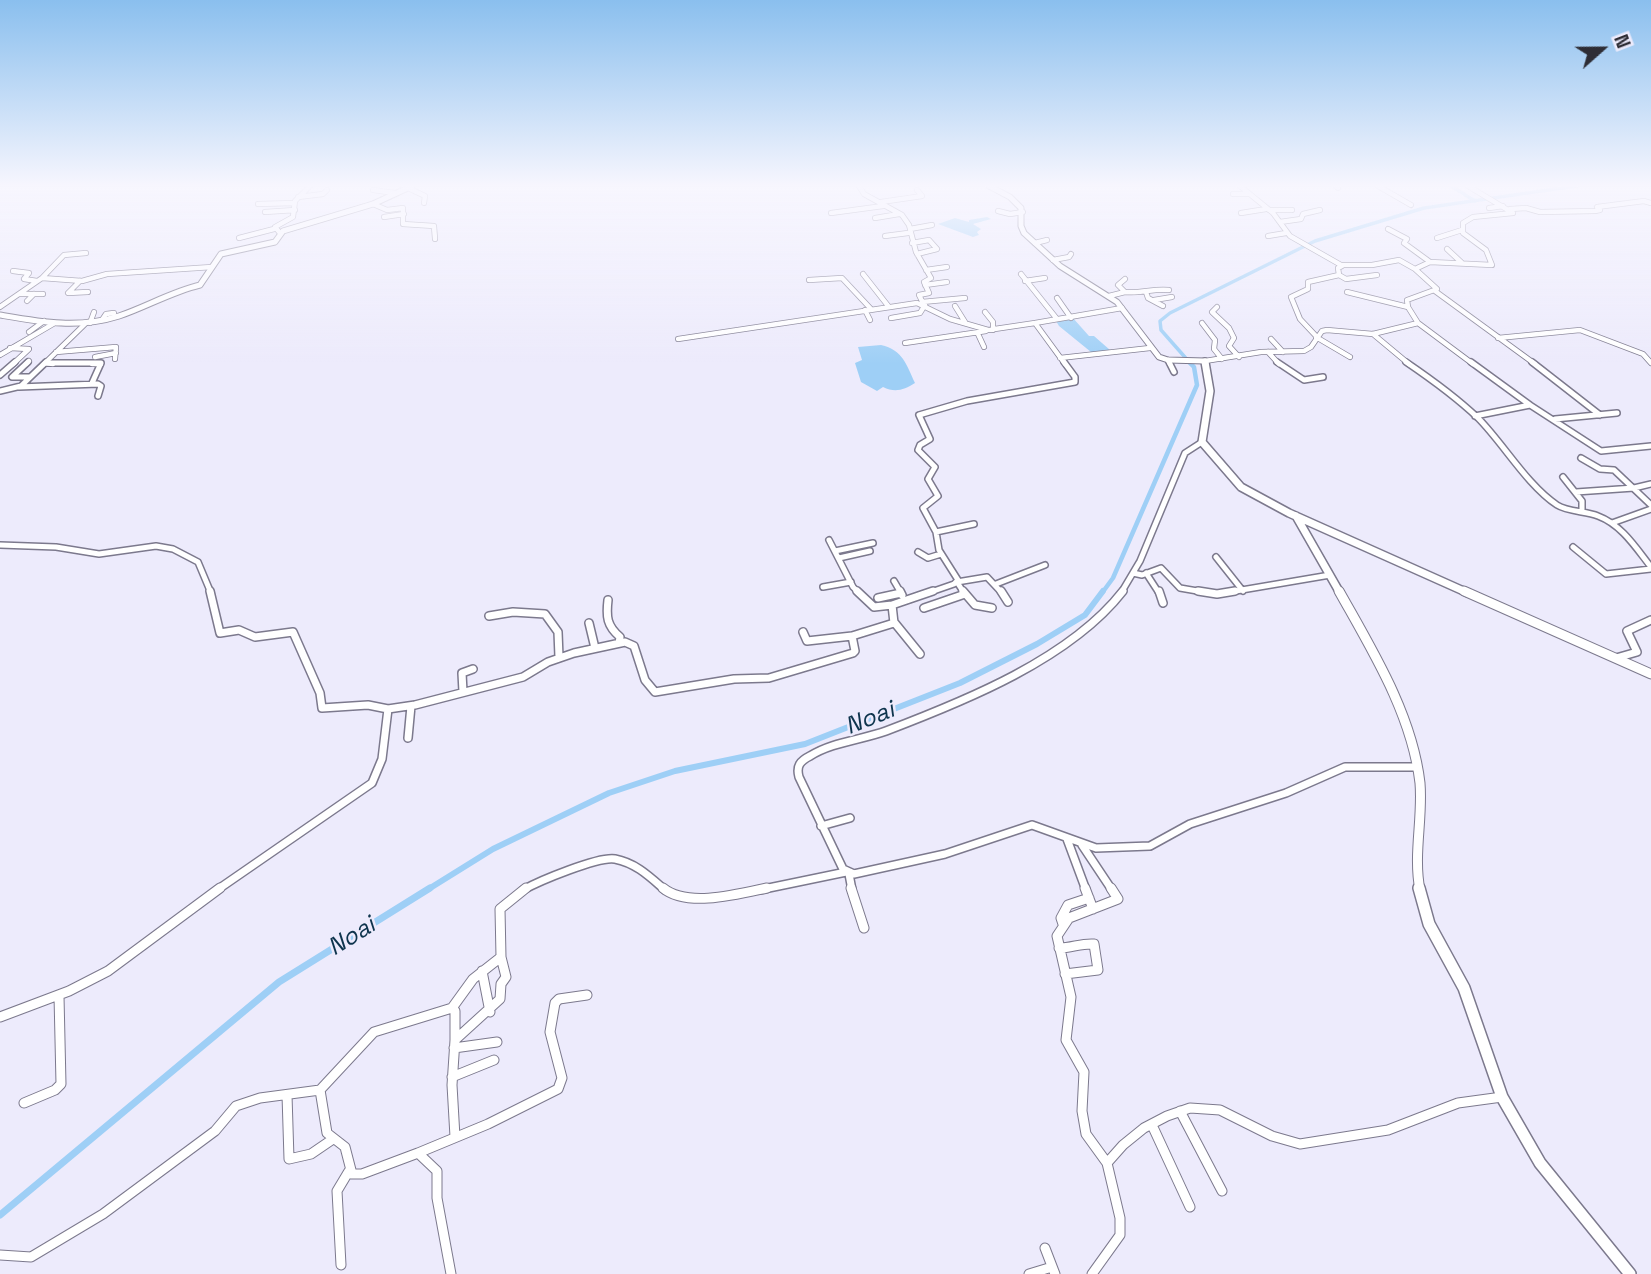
<!DOCTYPE html>
<html>
<head>
<meta charset="utf-8">
<style>
  body { margin:0 }
  #map { position:relative; width:1651px; height:1274px; overflow:hidden; background:#edebfc; font-family:"Space Grotesk",sans-serif }
  canvas { display:block }
  .north { position:absolute; left:1567px; top:14px; width:70px; height:70px; -webkit-text-stroke:5px #edebfc; paint-order:stroke; rotate:69deg; font-size:19px; font-weight:700; line-height:28px; text-align:center; color:#2e2d35 }
  .north::after { content:''; display:block; margin:auto; width:24px; height:32px; background:#2e2d35; clip-path:polygon(50% 0,100% 100%,50% 72%,0 100%) }
</style>
</head>
<body>
<div id="map">
<canvas width="1651" height="1274"></canvas>
<div class="north">N</div>
</div>
<script>
const c = document.querySelector('canvas').getContext('2d');
c.lineJoin = 'round';
function fillPath(path, color) {
  c.fillStyle = color;
  c.fill(path, 'evenodd');
}
function trace(path, color, width, dash) {
  c.strokeStyle = color;
  c.lineWidth = width;
  c.lineCap = dash ? 'butt' : 'round';
  c.setLineDash(dash || []);
  c.stroke(path);
}
function label(font, color, halo, rows, align = 'center') {
  c.font = font + ' "Space Grotesk",sans-serif';
  c.lineWidth = 5;
  c.setLineDash([]);
  c.textBaseline = 'middle';
  c.strokeStyle = halo;
  c.fillStyle = color;
  for (const [text, x, y, turn = 0] of rows) {
    c.save();
    c.translate(x, y);
    c.rotate((+turn || 0) * Math.PI / 180);
    c.textAlign = isNaN(turn) ? turn : align;
    if (halo) c.strokeText(text, 0, 0);
    c.fillText(text, 0, 0);
    c.restore();
  }
}
fillPath(new Path2D(`
  M 987,217 L 991,219 L 973,224 L 981,229 L 977,232 L 979,235 L 973,237 L 938,224 L 955,218 L 969,222 L 969,220 Z
  M 1073,318 L 1089,336 L 1094,336 L 1110,350 L 1109,352 L 1091,352 L 1059,326 L 1056,321 Z
  M 881,345 C 903,350 906,364 915,383 C 904,390 895,393 883,387 L 877,391 L 861,382 L 855,363 L 862,360 L 858,347 Z`), '#9ecff6');
trace(new Path2D(`
  M 1451,186 L 1475,201
  M 1191,364 L 1161,330 L 1160,321 L 1170,313 L 1315,241 L 1424,208 L 1576,186`), '#9ecff6', 3.5);
trace(new Path2D(`
  M 1102,593 L 1113,578 L 1197,385 L 1194,367 L 1189,362`), '#9ecff6', 4.5);
trace(new Path2D(`
  M 427,890 L 493,849 L 609,793 L 675,771 L 805,744 L 960,683 L 1037,644 L 1085,615 L 1103,591`), '#9ecff6', 6);
trace(new Path2D(`
  M 0,1215 L 279,982 L 430,888`), '#9ecff6', 7);
const streetFar3 = new Path2D(`
  M 859,186 L 864,194 L 902,215 L 909,225 L 916,252 L 931,278 L 924,282 L 929,293 L 919,295 L 923,303
  M 1240,186 L 1273,213 L 1290,236 L 1341,265 L 1372,265 L 1399,260 L 1415,269
  M 1336,186 L 1338,188
  M 1378,186 L 1411,205
  M 408,188 L 425,196 L 424,203
  M 373,190 L 395,193
  M 1233,194 L 1248,194
  M 298,197 L 323,194 L 327,190
  M 881,202 L 922,196 L 917,190
  M 258,204 L 294,203
  M 373,204 L 387,210 L 403,208 L 403,224 L 434,226 L 435,239
  M 1489,208 L 1503,206
  M 1510,209 L 1526,208 L 1540,212 L 1595,211 L 1600,210 L 1597,207 L 1644,201 L 1651,203
  M 1269,210 L 1292,210
  M 998,211 L 1010,214 L 1023,212
  M 265,212 L 295,210
  M 831,213 L 883,206
  M 1241,213 L 1266,209
  M 384,217 L 404,214
  M 875,218 L 899,214
  M 1280,222 L 1301,219 L 1303,214 L 1320,210
  M 910,229 L 932,225
  M 1388,229 L 1407,239 L 1404,243 L 1430,262
  M 280,233 L 275,227 L 293,217 L 295,201 L 310,186
  M 885,236 L 908,233
  M 1268,236 L 1286,233
  M 239,238 L 274,229
  M 1437,238 L 1462,230
  M 912,243 L 929,240 L 937,249 L 917,254
  M 1035,243 L 1047,240
  M 1447,249 L 1462,263
  M 1053,260 L 1069,257 L 1071,254
  M 926,270 L 947,267
  M 13,271 L 29,273 L 24,279 L 37,281
  M 863,274 L 889,307
  M 1021,274 L 1057,319
  M 1339,275 L 1346,279 L 1377,275
  M 42,278 L 64,255 L 86,253
  M 809,280 L 842,278 L 871,309
  M 80,281 L 68,293 L 88,292
  M 1025,281 L 1045,278
  M 925,285 L 947,282
  M 1435,291 L 1535,364
  M 1125,292 C 1140,294 1154,288 1169,290
  M 1146,292 L 1148,298 L 1163,306
  M 1347,292 L 1408,307
  M 20,294 L 43,294
  M 1109,296 L 1125,292 L 1118,285 L 1125,279
  M 1057,298 L 1071,318
  M 1154,300 L 1172,297
  M 27,301 L 34,294
  M 922,302 L 965,298
  M 955,306 L 965,322
  M 0,307 L 42,278 L 82,281 L 107,274 L 212,267
  M 1217,307 L 1212,312 L 1229,328 L 1234,338 L 1229,346 L 1239,357
  M 865,310 L 870,320
  M 985,312 L 993,322 L 993,330
  M 891,318 L 920,313 L 925,305
  M 102,320 L 106,314 L 114,313
  M 90,323 L 94,312
  M 1202,323 L 1215,340 L 1214,349 L 1222,359
  M 1418,323 L 1473,364
  M 29,332 L 44,321
  M 978,334 L 984,347
  M 1373,334 L 1409,364
  M 1316,336 L 1300,319 L 1291,297 L 1308,289 L 1308,282 L 1339,275 L 1338,268 L 1342,266
  M 1316,337 L 1350,357
  M 1498,338 L 1580,330 L 1643,354 L 1651,363
  M 678,339 L 917,303 L 950,319 L 988,330 L 1035,323
  M 1271,339 L 1283,352
  M 905,343 L 986,331
  M 10,348 L 29,349 L 13,364
  M 56,352 L 116,347 L 115,359
  M 1268,352 L 1279,364
  M 0,355 L 53,324
  M 95,357 L 116,353
  M 1060,358 L 1150,348
  M 1168,360 L 1170,364
  M 1205,361 L 1261,352 L 1304,351 L 1311,347 L 1322,331 L 1327,330 L 1373,334 L 1418,323 L 1408,307 L 1407,300 L 1437,289 L 1415,269 L 1430,262 L 1492,265 L 1486,250 L 1463,233 L 1463,223 L 1473,217 L 1513,213 L 1468,186
  M 45,363 L 53,364
  M 26,364 L 29,361
  M 44,364 L 85,324
  M 92,364 L 101,364
  M 1065,364 L 1035,323 L 1122,308`);
const streetFar2 = new Path2D(`
  M 28,362 L 12,377 L 29,377
  M 1169,362 L 1174,372
  M 1277,362 L 1304,380 L 1323,377
  M 1406,362 C 1431,379 1456,397 1478,418 C 1503,443 1527,485 1557,505 C 1568,512 1586,511 1598,516 C 1622,525 1636,548 1651,567
  M 1471,362 L 1530,405 L 1475,416
  M 1532,362 L 1600,415
  M 45,363 L 101,363 L 92,383
  M 0,375 L 15,362
  M 19,387 L 98,384 L 101,386 L 98,396
  M 0,391 L 21,386 L 46,362
  M 1530,405 L 1601,451 L 1651,446
  M 1555,419 L 1617,413
  M 1581,458 L 1600,469 L 1614,470 L 1651,505
  M 1563,477 L 1582,501 L 1582,511
  M 1576,492 L 1634,488 L 1651,484
  M 1612,523 L 1651,509
  M 936,532 L 974,524
  M 829,540 L 853,587 L 859,593
  M 0,545 L 56,547 L 99,554 L 156,546 L 173,549 L 198,562 L 211,593
  M 1573,547 L 1606,574 L 1651,569
  M 835,551 L 873,543
  M 918,552 L 928,558 L 941,554
  M 1216,557 L 1243,591
  M 839,558 L 870,551
  M 1133,573 L 1142,575 L 1161,568 L 1180,588 L 1209,593
  M 1146,573 L 1159,593
  M 894,581 L 901,593
  M 996,584 L 1045,565
  M 823,587 L 851,582
  M 928,593 L 954,584 L 958,580 L 939,550 L 936,532 L 923,508 L 938,496 L 928,479 L 935,467 L 918,450 L 920,445 L 930,439 L 919,415 L 967,401 L 1075,382 L 1075,377 L 1064,362
  M 964,593 L 957,582 L 987,577 L 1002,593
  M 1121,593 L 1140,561 L 1185,453 L 1202,442
  M 1224,593 L 1330,575`);
const streetFar1 = new Path2D(`
  M 210,591 L 220,633 L 239,630 L 255,637 L 293,632 L 320,693 L 322,708 L 368,705 L 388,709 L 415,705 L 523,677 L 548,662 L 574,653 L 625,642 L 634,646 L 645,680 L 655,692 L 734,679 L 769,678 L 853,653 L 855,651 L 852,636 L 894,623 L 892,605 L 933,591
  M 857,591 L 874,607 L 892,605
  M 900,591 L 902,595
  M 963,591 L 975,605 L 992,608
  M 1001,591 L 1008,602
  M 1123,591 C 1070,659 965,701 886,731 C 861,740 832,742 810,756 C 800,761 796,766 799,777 L 843,869 L 854,874 L 945,854 L 1032,825 L 1096,848 L 1150,846 L 1190,824 L 1286,793 L 1345,767 L 1417,767
  M 1159,591 L 1163,603
  M 1198,591 L 1217,594 L 1235,591
  M 878,598 L 901,593
  M 608,600 C 606,617 607,626 620,637 L 619,643
  M 924,608 L 965,594
  M 489,616 L 513,612 L 545,614 L 558,632 L 559,657
  M 894,622 L 920,654
  M 589,623 L 595,648
  M 803,632 L 807,641 L 852,636
  M 1616,658 L 1637,652 L 1627,631 L 1651,620
  M 463,692 L 462,673 L 473,669
  M 408,738 L 411,706
  M 821,826 L 850,818
  M 1067,839 L 1086,890
  M 1082,845 L 1112,890
  M 849,874 L 852,890
  M 217,890 L 372,783 L 382,759 L 388,709
  M 523,890 C 539,881 599,856 615,859 C 636,863 650,877 665,890
  M 759,890 L 846,872`);
const street = new Path2D(`
  M 663,888 C 687,908 739,894 767,888
  M 851,888 L 864,928
  M 1085,888 L 1093,909
  M 1063,924 L 1061,918 L 1068,905 L 1089,898
  M 1059,948 C 1072,948 1081,943 1094,944 L 1098,970 L 1065,974
  M 482,971 L 490,1012
  M 452,1008 L 473,979 L 501,957
  M 0,1017 L 69,991 L 108,971 L 220,888
  M 454,1048 L 497,1042
  M 452,1077 L 494,1060
  M 320,1090 L 374,1032 L 452,1008 L 455,1011 L 455,1040
  M 287,1095 L 289,1159 L 311,1154 L 333,1139
  M 24,1103 L 55,1090 L 61,1084 L 59,996
  M 1180,1111 L 1222,1191
  M 1152,1125 L 1190,1207
  M 455,1137 L 452,1085 L 455,1040 L 500,999 L 501,984 L 506,977 L 501,957 L 500,909 L 526,888
  M 418,1153 L 488,1124 L 558,1089 L 562,1078 L 550,1032 L 555,1003 L 559,999 L 587,995
  M 1107,1163 L 1086,1134 L 1082,1111 L 1084,1072 L 1066,1040 L 1071,997 L 1057,936 L 1069,918 L 1118,899 L 1111,888
  M 1045,1248 L 1055,1274
  M 0,1255 L 31,1257 L 103,1214 L 215,1131 L 236,1106 L 260,1098 L 320,1090 L 327,1133 L 345,1147 L 352,1174 L 362,1174 L 418,1153 L 437,1171 L 437,1198 L 451,1274
  M 341,1265 L 337,1191 L 349,1171
  M 1029,1274 L 1052,1267
  M 1092,1274 L 1120,1235 L 1120,1218 L 1107,1163 L 1123,1145 L 1144,1128 L 1167,1116 L 1190,1108 L 1220,1110 L 1272,1136 L 1300,1144 L 1388,1130 L 1458,1103 L 1502,1097`);
const secondaryFar3 = new Path2D(`
  M 989,186 L 1010,197 L 1021,208 L 1021,226 L 1024,233 L 1060,266 L 1117,302 L 1159,357 L 1168,360 L 1205,361 L 1206,364
  M 0,315 C 41,322 78,329 119,316 C 146,307 171,292 200,285 L 221,254 L 275,242 L 283,231 L 373,204 L 412,186`);
const secondaryFar2 = new Path2D(`
  M 1205,362 L 1210,391 L 1202,442 L 1241,487 L 1289,513 L 1468,593
  M 1296,516 L 1340,593`);
const secondaryFar1 = new Path2D(`
  M 1339,591 C 1372,650 1412,714 1420,783 C 1423,819 1413,854 1420,890
  M 1464,591 L 1651,674`);
const secondary = new Path2D(`
  M 1419,888 L 1429,924 L 1464,988 L 1502,1097 L 1540,1163 L 1630,1274`);
trace(streetFar3, '#7c798d', 6);
trace(streetFar2, '#7c798d', 8);
trace(streetFar1, '#7c798d', 10);
trace(street, '#7c798d', 11);
trace(secondaryFar3, '#7c798d', 7);
trace(secondaryFar2, '#7c798d', 10);
trace(secondaryFar1, '#7c798d', 11);
trace(secondary, '#7c798d', 14);
trace(streetFar3, '#fff', 4.5);
trace(streetFar2, '#fff', 5);
trace(streetFar1, '#fff', 7);
trace(street, '#fff', 9);
trace(secondaryFar3, '#fff', 5);
trace(secondaryFar2, '#fff', 7);
trace(secondaryFar1, '#fff', 9);
trace(secondary, '#fff', 11);
const sky = c.createLinearGradient(0, 0, 0, 364);
sky.addColorStop(0, '#8abfee');
sky.addColorStop(0.51, '#f7f6fe');
sky.addColorStop(1, '#f7f6fe00');
c.fillStyle = sky;
c.fillRect(0, 0, 1651, 364);
label('italic 24px', '#0e344d', '#edebfc', [
  ["Noai",870,719,-22],
  ["Noai",352,937,-32]
]);
</script>
</body>
</html>
